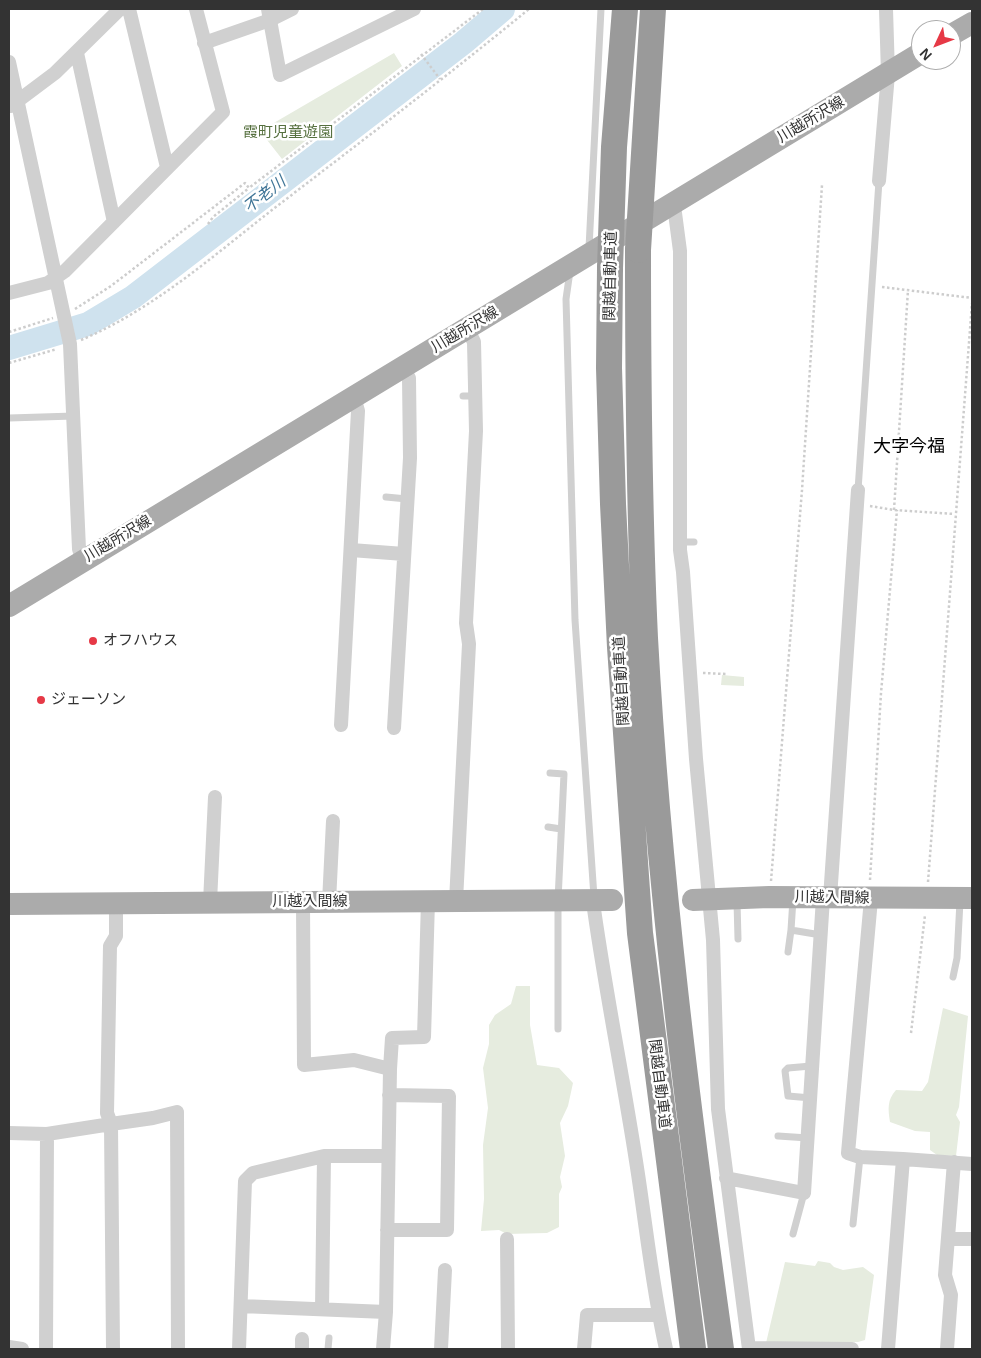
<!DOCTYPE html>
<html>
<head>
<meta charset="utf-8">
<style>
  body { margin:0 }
  #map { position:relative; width:981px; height:1358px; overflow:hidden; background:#fff; font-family:Helvetica,sans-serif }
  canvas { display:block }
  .frame { position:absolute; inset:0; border:10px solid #333; pointer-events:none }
  .north { position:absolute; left:911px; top:20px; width:50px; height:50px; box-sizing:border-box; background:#fff; border:1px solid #adadad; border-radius:50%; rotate:227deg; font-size:14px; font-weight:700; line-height:20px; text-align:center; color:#333 }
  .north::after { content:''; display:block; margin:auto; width:18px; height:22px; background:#e63946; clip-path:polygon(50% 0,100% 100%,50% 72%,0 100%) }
</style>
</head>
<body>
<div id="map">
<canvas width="981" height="1358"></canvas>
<div class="frame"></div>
<div class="north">N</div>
</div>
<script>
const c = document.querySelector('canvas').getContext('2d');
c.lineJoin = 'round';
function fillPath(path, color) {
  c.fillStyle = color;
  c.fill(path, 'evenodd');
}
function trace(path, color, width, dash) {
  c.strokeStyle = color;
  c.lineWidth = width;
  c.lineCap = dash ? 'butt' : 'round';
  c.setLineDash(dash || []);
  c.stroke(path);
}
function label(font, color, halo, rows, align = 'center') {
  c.font = font + ' Helvetica,"Noto Sans JP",sans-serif';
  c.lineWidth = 5;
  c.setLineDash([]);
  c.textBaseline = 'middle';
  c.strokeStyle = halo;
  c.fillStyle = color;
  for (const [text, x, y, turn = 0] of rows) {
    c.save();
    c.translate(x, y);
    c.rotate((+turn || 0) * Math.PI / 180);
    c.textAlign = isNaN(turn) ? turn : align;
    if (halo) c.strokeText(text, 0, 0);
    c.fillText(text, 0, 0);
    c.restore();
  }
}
fillPath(new Path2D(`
  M 394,53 L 402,66 L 282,159 L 260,131 Z
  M 722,675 L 744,677 L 744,686 L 721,685 Z
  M 516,986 L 530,986 L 530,1025 L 537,1065 L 559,1068 L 573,1083 L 568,1106 L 560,1123 L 565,1156 L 560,1177 L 562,1187 L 559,1194 L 559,1227 L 547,1233 L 507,1234 L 499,1230 L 481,1231 L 484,1199 L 483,1145 L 488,1108 L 483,1068 L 489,1044 L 489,1025 L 495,1015 L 511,1004 Z
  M 943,1008 L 968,1016 L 959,1107 L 956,1115 L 960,1122 L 956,1156 L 937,1155 L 930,1150 L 930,1132 L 915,1131 L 890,1122 C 888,1109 887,1100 896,1090 L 922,1091 L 928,1082 Z
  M 818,1261 L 830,1263 L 834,1267 L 843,1270 L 863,1267 L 874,1275 L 865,1340 L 858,1342 L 766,1343 L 785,1262 L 815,1266 Z`), '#e6ecdf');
trace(new Path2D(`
  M 9,348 L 88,324 L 133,297 L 463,43 L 503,9`), '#cfe2ee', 24);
trace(new Path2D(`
  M 421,54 L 440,79
  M 208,224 L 213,217 L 249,188
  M 882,287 L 972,298
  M 75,309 L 111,286 L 245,183 L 249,188 L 483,9
  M 9,332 L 53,318
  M 81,340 C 152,310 212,257 272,210 C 358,144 445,78 529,9
  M 9,363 L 57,349
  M 870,506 L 894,510 L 954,514
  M 894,510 L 908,290
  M 703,673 L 726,674
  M 870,880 L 881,693 L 897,510
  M 771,881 L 802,490 L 822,185
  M 928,882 L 972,303
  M 911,1033 L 925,915`), '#cdcdcd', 2.5, [2.5, 2.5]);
trace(new Path2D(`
  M 589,248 L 601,9
  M 570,271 L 566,299 L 575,620 L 594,897
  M 463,396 L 475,396
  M 9,418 L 74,416
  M 858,490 L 879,181
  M 386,497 L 407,499
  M 679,542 L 694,542
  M 550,773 L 564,774 L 558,900 L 558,1029
  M 548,827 L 561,829
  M 793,899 L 791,930 L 821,935
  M 737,902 L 738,939
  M 788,952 L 791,930
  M 953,977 L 957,958 L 960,901
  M 811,1098 L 788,1096 L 785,1071 L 788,1068 L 811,1066
  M 778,1136 L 808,1138
  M 853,1224 L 860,1157
  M 793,1234 L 804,1193
  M 328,1349 L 329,1338`), '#d0d0d0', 7);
trace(new Path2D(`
  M 129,9 L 167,167
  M 268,9 L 280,75 L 414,9
  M 204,43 L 270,20 L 292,9
  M 77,53 L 114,222
  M 9,62 L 70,344 L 79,549 L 83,561
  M 11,106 L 55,73 L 120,9
  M 879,181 L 888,74 L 886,9
  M 671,205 L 675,213 L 680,251 L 680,550 L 683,572 L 696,759 L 713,940 L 718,1109 L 749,1349
  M 9,293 L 48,283 L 65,271 L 223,112 L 196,9
  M 351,550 L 404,554
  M 341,725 L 358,411 L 354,397
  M 394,728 L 410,458 L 409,378 L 403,368
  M 830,898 L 858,490
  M 594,899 L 594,909 C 606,994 623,1077 636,1161 C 646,1224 652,1287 666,1349
  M 871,899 L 848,1153 L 860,1157 L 903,1159 L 888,1349
  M 456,901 L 469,644 L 466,623 L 476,431 L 474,342 L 467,328
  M 210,902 L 215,797
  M 329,902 L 333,821
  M 116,903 L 116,936 L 110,946 L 107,1113 L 111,1124 L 153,1118 L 177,1112 L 178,1349
  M 303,903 L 304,1065 L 354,1060 L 390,1069 L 386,1312 L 383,1349
  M 390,1069 L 392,1038 L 424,1037 L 428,901
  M 9,1133 L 47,1134 L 111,1124 L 113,1349
  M 903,1159 L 972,1164
  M 726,1178 L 804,1193 L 823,898
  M 387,1230 L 447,1230 L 449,1096 L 389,1095
  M 507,1239 L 508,1349
  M 949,1239 L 972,1239
  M 241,1306 L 386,1312
  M 322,1309 L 324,1156
  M 9,1347 L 22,1349
  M 749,1348 L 852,1349
  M 46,1349 L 47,1134
  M 239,1349 L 245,1181 L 253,1173 L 324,1156 L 388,1156
  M 302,1349 L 302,1339
  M 441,1349 L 445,1270
  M 584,1349 L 587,1315 L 658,1315
  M 947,1349 L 951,1295 L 945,1275 L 954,1162`), '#d0d0d0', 14);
trace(new Path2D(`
  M 951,35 L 972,23
  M 9,606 L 921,53
  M 693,900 L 769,897 L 972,898
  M 9,904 L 612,900`), '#ababab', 22);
trace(new Path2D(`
  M 638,250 C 638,379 639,509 645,638 C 658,876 688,1113 721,1349
  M 610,268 L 609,368 L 613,504 L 620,647 L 640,933 L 693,1349`), '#9a9a9a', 26);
trace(new Path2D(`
  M 638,250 L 653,9
  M 610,268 L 614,147 L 625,9`), '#9a9a9a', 26);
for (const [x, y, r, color] of [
  [93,641,5,"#e63946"],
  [41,700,5,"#e63946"]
]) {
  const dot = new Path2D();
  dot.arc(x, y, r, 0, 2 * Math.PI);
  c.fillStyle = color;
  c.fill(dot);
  trace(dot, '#fff', 2);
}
label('15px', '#333', '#fff', [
  ["川越所沢線",811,120,-31],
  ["関越自動車道",611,276,-89],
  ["川越所沢線",465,330,-31],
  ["川越所沢線",118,539,-31],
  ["関越自動車道",622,681,-93],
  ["川越入間線",832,898,1],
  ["川越入間線",310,902],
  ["関越自動車道",659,1084,83]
]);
label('15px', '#56703f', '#fff', [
  ["霞町児童遊園",288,133]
]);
label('15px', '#333', '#fff', [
  ["オフハウス",103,641],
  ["ジェーソン",51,700]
], 'left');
label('italic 16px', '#3f7597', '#fff', [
  ["不老川",265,195,-38]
]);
label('18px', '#000', '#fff', [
  ["大字今福",909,447]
]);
</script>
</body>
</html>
